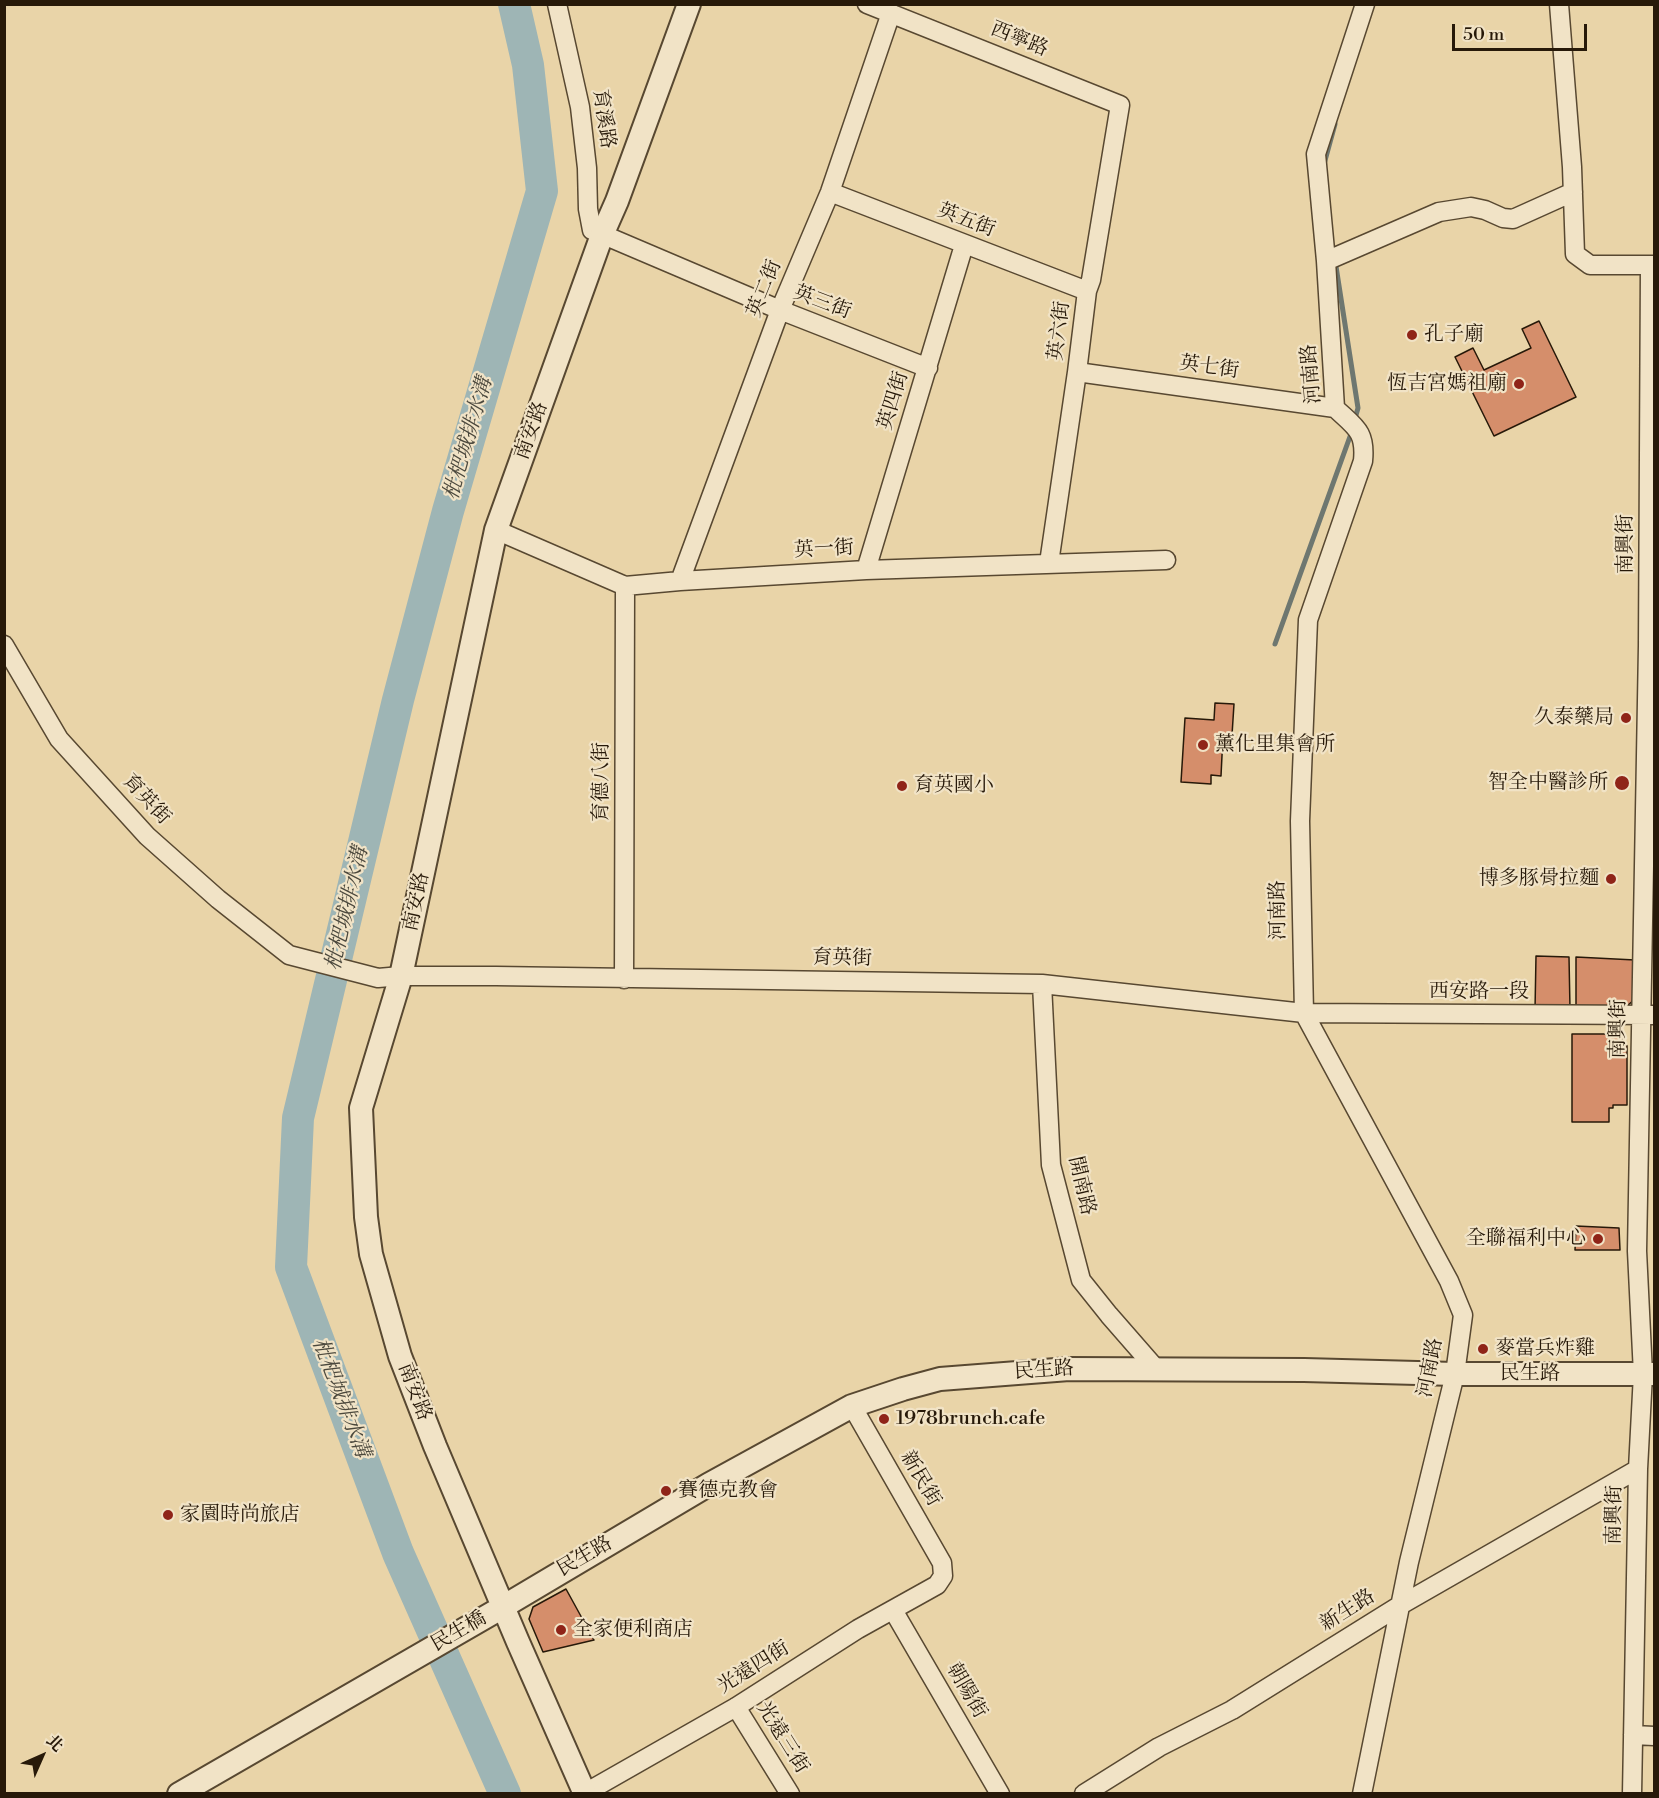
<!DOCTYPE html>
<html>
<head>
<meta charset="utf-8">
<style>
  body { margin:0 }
  #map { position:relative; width:1659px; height:1798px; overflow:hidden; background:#e9d4a8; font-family:"Libre Bodoni","Noto Serif TC",serif }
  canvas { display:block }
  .frame { position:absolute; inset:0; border:6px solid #271909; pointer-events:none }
  .north { position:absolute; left:12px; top:1726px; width:60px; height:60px; -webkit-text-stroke:4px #f1e3c6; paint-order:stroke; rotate:45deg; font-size:16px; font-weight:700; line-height:24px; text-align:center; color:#271909 }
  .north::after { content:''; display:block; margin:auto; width:21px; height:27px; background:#271909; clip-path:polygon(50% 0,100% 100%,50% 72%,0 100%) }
  .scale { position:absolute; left:1452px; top:24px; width:135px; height:27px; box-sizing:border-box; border:3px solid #271909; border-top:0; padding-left:8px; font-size:18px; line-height:21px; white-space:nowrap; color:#271909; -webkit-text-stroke:4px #f1e3c6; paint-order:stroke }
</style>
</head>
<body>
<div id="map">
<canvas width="1659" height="1798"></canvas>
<div class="frame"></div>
<div class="north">北</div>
<div class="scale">50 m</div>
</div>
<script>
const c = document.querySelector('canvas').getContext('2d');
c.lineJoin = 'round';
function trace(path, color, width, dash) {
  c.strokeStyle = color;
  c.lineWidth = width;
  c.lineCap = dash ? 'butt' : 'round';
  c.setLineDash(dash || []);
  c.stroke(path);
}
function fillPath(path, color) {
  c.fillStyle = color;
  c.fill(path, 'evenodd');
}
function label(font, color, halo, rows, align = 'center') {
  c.font = font + ' "Libre Bodoni","Noto Serif TC",serif';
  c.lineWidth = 4.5;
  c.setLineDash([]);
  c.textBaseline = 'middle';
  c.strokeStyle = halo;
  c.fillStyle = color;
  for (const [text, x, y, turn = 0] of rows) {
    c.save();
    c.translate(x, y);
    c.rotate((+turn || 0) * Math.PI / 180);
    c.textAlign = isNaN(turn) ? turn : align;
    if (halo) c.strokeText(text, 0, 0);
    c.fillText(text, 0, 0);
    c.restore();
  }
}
trace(new Path2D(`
  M 1324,164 L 1335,124
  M 1335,260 L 1358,408 L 1354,422
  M 1275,644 L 1352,431`), '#6e7770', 5);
trace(new Path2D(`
  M 505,1794 L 398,1553 L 291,1267 L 298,1118 L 398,700 L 448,511 L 542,191 L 528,65 L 514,4`), '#9eb5b5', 32);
const building = new Path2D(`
  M 1539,321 L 1576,397 L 1494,436 L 1455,357 L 1473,348 L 1484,370 L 1531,348 L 1522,329 Z
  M 1215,703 L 1234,704 L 1232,735 L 1223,735 L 1221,776 L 1211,775 L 1211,784 L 1181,782 L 1185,718 L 1214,720 Z
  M 1536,956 L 1569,957 L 1570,1009 L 1535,1010 Z
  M 1576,957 L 1635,960 L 1637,997 L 1626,1007 L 1576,1006 Z
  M 1572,1034 L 1618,1034 L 1627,1046 L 1627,1105 L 1613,1105 L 1613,1108 L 1609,1108 L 1609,1122 L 1572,1122 Z
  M 1576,1226 L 1619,1228 L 1620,1250 L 1575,1250 Z
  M 566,1589 L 594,1640 L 543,1652 L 529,1619 L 533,1607 Z`);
fillPath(building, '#d58e6b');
trace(building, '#271909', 1.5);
const minor = new Path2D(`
  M 557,4 L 580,107 L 587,168 L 588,209 L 592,230 L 780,310 L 928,368
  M 867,4 L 1120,105 L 1091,280 L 1087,291 L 1077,372 L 1049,563
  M 1559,4 L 1572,167 L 1575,254 L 1590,265 L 1654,265
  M 830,192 L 1087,291
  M 1326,261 L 1316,154 L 1365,4
  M 1077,372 L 1335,408
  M 496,530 L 625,586 L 680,581 L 866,570 L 1166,560
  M 866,570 L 964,245
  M 680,581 L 780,310 L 830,192 L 891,13
  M 4,645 L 59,739 L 147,836 L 218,899 L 289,955 L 378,978 L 401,976 L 496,976 L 1042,984 L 1304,1013 L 1654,1015
  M 624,979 L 625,586
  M 1042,984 L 1051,1165 L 1081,1280 L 1109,1315 L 1157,1370
  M 893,1610 L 1000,1794
  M 736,1707 L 790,1794
  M 1633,1735 L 1654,1736
  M 585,1793 L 736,1707 L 858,1629 L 937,1585 L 943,1576 L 942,1563 L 852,1406
  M 1084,1794 L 1159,1747 L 1232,1710 L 1399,1606 L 1638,1469
  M 1362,1794 L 1409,1562 L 1455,1374 L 1463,1315 L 1449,1281 L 1304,1013 L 1300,821 L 1308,620 L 1363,461 C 1366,431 1355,427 1335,408 L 1326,261 L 1439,212 L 1471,207 L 1485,210 L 1503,218 L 1513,219 L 1573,192
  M 1632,1794 L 1638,1469 L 1643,1374 L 1637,1251 L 1648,646 L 1650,265`);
const tertiary = new Path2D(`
  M 179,1794 L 496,1611 L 708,1485 L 852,1406 L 903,1389 L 940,1379 L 1069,1369 L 1304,1370 L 1455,1374 L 1654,1374
  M 585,1794 L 518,1642 L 435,1446 L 400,1356 L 371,1254 L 366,1217 L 361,1108 L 401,976 L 496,530 L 602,235 L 617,201 L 689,4`);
trace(minor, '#584831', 21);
trace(tertiary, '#584831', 26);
trace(minor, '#f1e3c6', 18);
trace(tertiary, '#f1e3c6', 22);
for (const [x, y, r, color] of [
  [1412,335,6,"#8f2418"],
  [1519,384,6,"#8f2418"],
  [1626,718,6,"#8f2418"],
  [1203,745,6,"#8f2418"],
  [1622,783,8,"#8f2418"],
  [902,786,6,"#8f2418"],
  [1611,879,6,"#8f2418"],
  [1598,1239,6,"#8f2418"],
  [1483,1349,6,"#8f2418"],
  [884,1419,6,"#8f2418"],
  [666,1491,6,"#8f2418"],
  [168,1515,6,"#8f2418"],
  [561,1630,6,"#8f2418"]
]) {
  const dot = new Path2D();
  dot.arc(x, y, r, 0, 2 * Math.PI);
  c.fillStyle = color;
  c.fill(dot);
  trace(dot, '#f1e3c6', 2);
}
label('20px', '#271909', '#f1e3c6', [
  ["西寧路",1019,40,22],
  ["育溪路",603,119,82],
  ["英五街",966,221,21],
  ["英二街",765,289,-68],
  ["英三街",822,303,21],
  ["英六街",1060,331,-83],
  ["英七街",1209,368,8],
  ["河南路",1312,374,-95],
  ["英四街",894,401,-73],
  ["南安路",532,431,-70],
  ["南興街",1626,544,-90],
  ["英一街",824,550,-3],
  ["育德八街",602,782,-90],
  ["育英街",146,800,47],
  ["南安路",417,902,-78],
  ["河南路",1279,910,-91],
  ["育英街",842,959,1],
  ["西安路一段",1479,992],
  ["南興街",1619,1029,-89],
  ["開南路",1081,1186,77],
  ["河南路",1431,1368,-79],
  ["民生路",1044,1371,-4],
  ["民生路",1530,1374],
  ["南安路",414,1392,69],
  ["新民街",920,1479,60],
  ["南興街",1615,1515,-89],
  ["民生路",585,1557,-30],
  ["新生路",1348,1611,-32],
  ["民生橋",459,1632,-30],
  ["光遠四街",754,1668,-32],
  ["朝陽街",966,1691,60],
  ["光遠三街",782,1738,58]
]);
label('20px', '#271909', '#f1e3c6', [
  ["孔子廟",1424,335],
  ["恆吉宮媽祖廟",1507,384,"right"],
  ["久泰藥局",1614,718,"right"],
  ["薰化里集會所",1215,745],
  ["智全中醫診所",1608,783,"right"],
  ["育英國小",914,786],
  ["博多豚骨拉麵",1599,879,"right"],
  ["全聯福利中心",1586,1239,"right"],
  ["麥當兵炸雞",1495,1349],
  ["1978brunch.cafe",896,1419],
  ["賽德克教會",678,1491],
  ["家園時尚旅店",180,1515],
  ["全家便利商店",573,1630]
], 'left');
label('italic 21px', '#4b483d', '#f1e3c6', [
  ["枇杷城排水溝",469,439,-74],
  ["枇杷城排水溝",348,909,-77],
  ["枇杷城排水溝",340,1398,69]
]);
</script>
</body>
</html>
